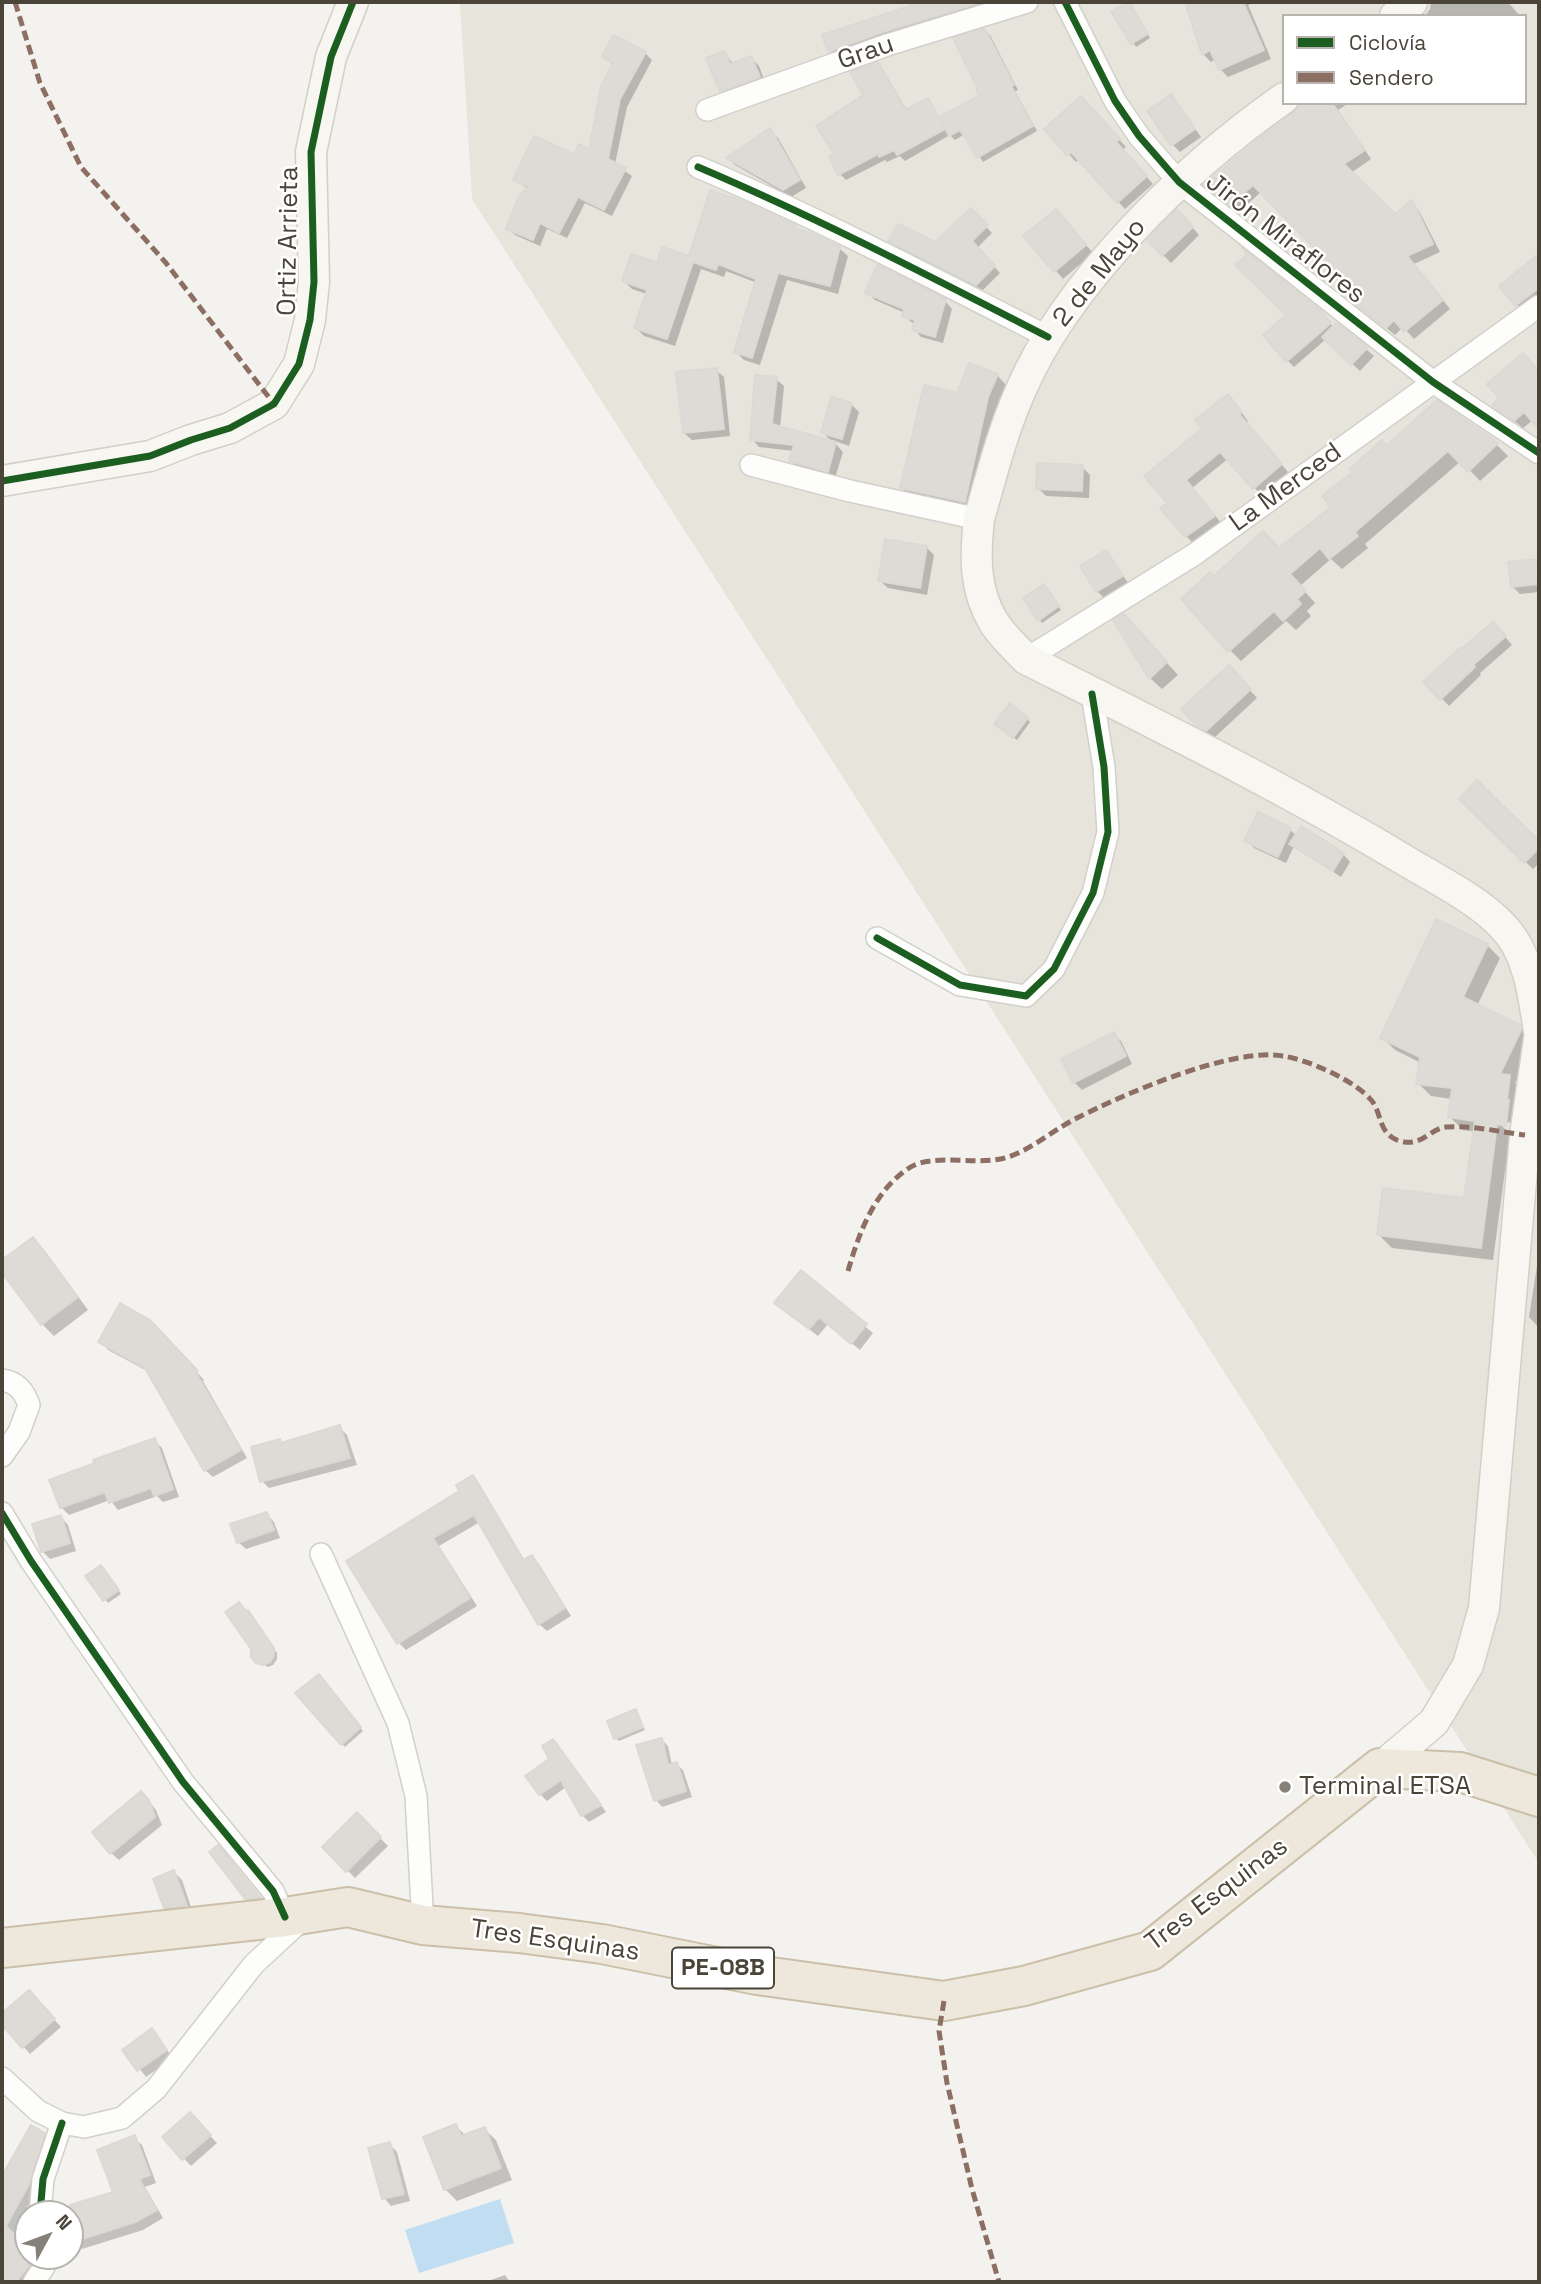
<!DOCTYPE html>
<html>
<head>
<meta charset="utf-8">
<style>
  body { margin:0 }
  #map { position:relative; width:1541px; height:2284px; overflow:hidden; background:#f4f2ee; font-family:"Space Grotesk",sans-serif }
  canvas { display:block }
  .frame { position:absolute; inset:0; border:4px solid #4b4439; pointer-events:none }
  .legend { position:absolute; left:1282px; top:14px; width:245px; height:91px; box-sizing:border-box; background:#fff; border:2px solid #b7b4b0; margin:0; padding:9px 12px; list-style:none; font-size:21px; color:#4b4439 }
  .legend li { display:flex; align-items:center; gap:14px; height:35px }
  .legend b { width:35px; border:2px solid #b7b4b0 }
  .north { position:absolute; left:14px; top:2200px; width:70px; height:70px; box-sizing:border-box; background:#fff; border:2px solid #b7b4b0; border-radius:50%; rotate:49deg; font-size:19px; font-weight:700; line-height:28px; text-align:center; color:#4b4439 }
  .north::after { content:''; display:block; margin:auto; width:24px; height:32px; background:#868178; clip-path:polygon(50% 0,100% 100%,50% 72%,0 100%) }
</style>
</head>
<body>
<div id="map">
<canvas width="1541" height="2284"></canvas>
<div class="frame"></div>
<ul class="legend">
<li><b style="height:9px;background:#1b5e20"></b>Ciclovía</li>
<li><b style="height:9px;background:#8d6e63"></b>Sendero</li>
</ul>
<div class="north">N</div>
</div>
<script>
const c = document.querySelector('canvas').getContext('2d');
c.lineJoin = 'round';
function fillPath(path, color) {
  c.fillStyle = color;
  c.fill(path, 'evenodd');
}
function trace(path, color, width, dash) {
  c.strokeStyle = color;
  c.lineWidth = width;
  c.lineCap = dash ? 'butt' : 'round';
  c.setLineDash(dash || []);
  c.stroke(path);
}
function label(font, color, halo, rows, align = 'center') {
  c.font = font + ' "Space Grotesk",sans-serif';
  c.lineWidth = 5;
  c.setLineDash([]);
  c.textBaseline = 'middle';
  c.strokeStyle = halo;
  c.fillStyle = color;
  for (const [text, x, y, turn = 0] of rows) {
    c.save();
    c.translate(x, y);
    c.rotate((+turn || 0) * Math.PI / 180);
    c.textAlign = isNaN(turn) ? turn : align;
    if (halo) c.strokeText(text, 0, 0);
    c.fillText(text, 0, 0);
    c.restore();
  }
}
fillPath(new Path2D(`
  M 460,2 L 1539,2 L 1539,1863 L 472,199 ZM 1284,16 L 1525,16 L 1525,103 L 1284,103 Z`), '#e7e4dc');
fillPath(new Path2D(`
  M 500,2199 L 514,2243 L 419,2273 L 405,2230 Z`), '#c0ddf1');
fillPath(new Path2D(`
  M 927,2 L 1032,2 L 841,63 L 830,51 L 824,36 Z
  M 1187,2 L 1257,2 L 1248,5 L 1271,59 L 1228,77 L 1220,69 L 1216,59 L 1211,62 L 1203,54 Z
  M 1431,2 L 1508,2 L 1520,16 L 1425,16 L 1430,9 Z
  M 1132,7 L 1150,38 L 1136,47 L 1114,12 Z
  M 985,31 L 990,35 L 1018,90 L 1015,91 L 1037,131 L 983,162 L 965,134 L 955,140 L 950,135 L 905,161 L 900,156 L 887,162 L 885,160 L 846,180 L 840,174 L 837,155 L 866,96 L 878,64 L 884,71 L 907,111 L 928,100 L 940,118 L 981,97 Z
  M 645,53 L 652,60 L 627,107 L 615,164 L 632,176 L 612,216 L 585,203 L 567,238 L 547,229 L 540,246 L 515,235 L 508,228 L 529,190 L 516,180 L 590,151 L 613,65 L 604,57 Z
  M 725,53 L 734,65 L 751,58 L 759,66 L 766,85 L 729,98 L 721,91 Z
  M 1171,96 L 1201,137 L 1180,152 L 1172,144 Z
  M 1302,103 L 1349,103 L 1338,110 L 1371,159 L 1351,173 L 1395,216 L 1411,203 L 1419,211 L 1440,252 L 1414,264 L 1450,309 L 1414,339 L 1403,327 L 1395,335 L 1365,311 L 1363,297 L 1262,191 L 1239,212 L 1214,193 L 1296,113 Z
  M 1088,105 L 1126,147 L 1122,150 L 1153,184 L 1125,209 L 1079,159 L 1076,162 L 1046,129 Z
  M 770,131 L 778,138 L 806,188 L 791,197 L 735,165 L 728,158 Z
  M 971,211 L 992,233 L 977,248 L 1000,273 L 983,290 L 897,247 L 890,241 L 936,245 Z
  M 1063,219 L 1093,253 L 1063,279 L 1026,236 Z
  M 1185,219 L 1199,235 L 1171,263 L 1149,240 Z
  M 794,227 L 799,232 L 839,248 L 848,256 L 838,294 L 787,280 L 760,365 L 744,360 L 736,352 L 757,283 L 726,271 L 724,277 L 701,269 L 675,346 L 644,336 L 636,328 L 647,294 L 632,289 L 624,281 L 658,265 L 690,258 Z
  M 1532,262 L 1539,269 L 1539,301 L 1524,313 L 1501,286 Z
  M 867,292 L 945,301 L 952,309 L 943,343 L 921,337 L 914,329 L 915,325 L 904,316 L 905,313 L 875,300 Z
  M 1326,318 L 1334,328 L 1337,325 L 1374,356 L 1360,371 L 1326,339 L 1294,367 L 1287,360 Z
  M 1531,364 L 1539,373 L 1539,427 L 1533,420 L 1523,428 L 1494,405 Z
  M 716,370 L 724,377 L 730,436 L 692,440 L 684,433 Z
  M 997,375 L 1008,387 L 976,513 L 913,499 L 902,488 L 958,395 Z
  M 776,379 L 784,386 L 780,428 L 834,444 L 822,432 L 851,404 L 859,412 L 849,446 L 832,440 L 843,452 L 835,478 L 799,469 L 791,461 L 794,451 L 759,447 L 752,439 Z
  M 1437,403 L 1497,445 L 1508,456 L 1480,481 L 1461,461 L 1365,544 L 1368,548 L 1342,569 L 1331,559 L 1300,586 L 1315,603 L 1307,611 L 1311,616 L 1296,630 L 1286,621 L 1241,661 L 1230,650 L 1214,578 L 1280,550 L 1333,507 L 1387,447 Z
  M 1235,404 L 1248,421 L 1246,423 L 1288,472 L 1261,495 L 1229,458 L 1192,488 L 1222,524 L 1194,544 L 1186,536 L 1169,503 Z
  M 1082,467 L 1090,475 L 1089,498 L 1046,496 L 1038,488 Z
  M 926,547 L 934,555 L 927,595 L 888,588 L 880,581 Z
  M 1106,552 L 1129,584 L 1105,599 L 1097,591 Z
  M 1539,561 L 1539,592 L 1520,594 L 1512,586 L 1510,564 Z
  M 1047,589 L 1061,610 L 1042,623 L 1039,619 Z
  M 1116,621 L 1135,628 L 1178,675 L 1162,689 L 1150,678 Z
  M 1501,632 L 1512,645 L 1480,673 L 1481,675 L 1449,706 L 1426,682 Z
  M 1236,675 L 1257,698 L 1215,737 L 1206,733 L 1183,709 Z
  M 1027,719 L 1030,722 L 1017,740 L 1000,727 Z
  M 1477,783 L 1539,843 L 1539,863 L 1533,869 L 1461,799 Z
  M 1259,814 L 1290,830 L 1297,836 L 1343,854 L 1350,862 L 1341,877 L 1294,846 L 1286,863 L 1254,848 L 1246,840 Z
  M 1487,945 L 1500,958 L 1477,1006 L 1519,1027 L 1533,1040 L 1534,1044 L 1515,1083 L 1522,1090 L 1518,1122 L 1499,1123 L 1510,1134 L 1493,1260 L 1392,1248 L 1379,1235 L 1466,1200 L 1476,1132 L 1463,1130 L 1450,1117 L 1452,1099 L 1431,1096 L 1418,1083 L 1421,1063 L 1395,1050 L 1382,1037 Z
  M 1113,1034 L 1121,1041 L 1132,1064 L 1082,1090 L 1074,1082 Z
  M 33,1239 L 45,1251 L 88,1310 L 54,1336 L 42,1324 L 2,1270 L 2,1263 Z
  M 1539,1253 L 1539,1328 L 1529,1317 Z
  M 801,1273 L 873,1333 L 860,1350 L 828,1324 L 818,1336 L 784,1310 Z
  M 158,1330 L 204,1380 L 203,1381 L 247,1458 L 213,1477 L 205,1470 L 149,1372 L 108,1350 L 101,1342 Z
  M 339,1427 L 347,1435 L 357,1465 L 269,1488 L 262,1481 L 280,1441 L 283,1444 Z
  M 155,1441 L 162,1448 L 179,1497 L 163,1502 L 157,1496 L 118,1510 L 110,1500 L 69,1515 L 61,1507 Z
  M 473,1477 L 480,1485 L 525,1561 L 532,1557 L 539,1564 L 571,1616 L 547,1631 L 539,1624 L 480,1522 L 439,1546 L 477,1606 L 406,1650 L 399,1643 L 348,1562 L 462,1492 Z
  M 267,1514 L 274,1522 L 280,1538 L 246,1549 L 238,1542 Z
  M 61,1517 L 68,1525 L 76,1551 L 50,1559 L 42,1551 Z
  M 104,1570 L 121,1594 L 108,1603 L 87,1576 Z
  M 246,1613 L 251,1615 L 277,1653 L 277,1659 L 273,1665 L 268,1667 L 257,1661 Z
  M 322,1680 L 363,1731 L 345,1747 L 297,1693 Z
  M 635,1711 L 645,1730 L 619,1741 L 615,1738 Z
  M 662,1740 L 668,1746 L 672,1765 L 676,1764 L 683,1770 L 692,1797 L 662,1807 L 656,1800 Z
  M 553,1741 L 559,1748 L 606,1812 L 589,1822 L 582,1815 L 566,1787 L 547,1801 L 540,1794 L 528,1777 L 552,1760 Z
  M 149,1801 L 156,1810 L 162,1825 L 119,1860 L 111,1853 Z
  M 357,1815 L 388,1846 L 355,1878 L 324,1847 Z
  M 225,1855 L 267,1905 L 254,1906 L 246,1898 Z
  M 174,1872 L 182,1880 L 193,1913 L 173,1915 L 165,1907 Z
  M 29,1992 L 61,2027 L 30,2054 L 2,2022 L 2,2016 Z
  M 152,2031 L 173,2058 L 146,2077 L 125,2050 Z
  M 190,2115 L 217,2143 L 191,2166 L 165,2138 Z
  M 456,2126 L 466,2136 L 484,2129 L 496,2140 L 512,2180 L 457,2201 L 445,2189 Z
  M 31,2127 L 52,2142 L 36,2192 L 12,2235 L 28,2256 L 32,2256 L 38,2263 L 31,2282 L 2,2282 L 2,2179 Z
  M 134,2138 L 142,2145 L 156,2183 L 145,2187 L 163,2218 L 143,2230 L 82,2249 L 74,2241 L 70,2229 L 70,2214 L 65,2214 L 64,2209 L 115,2193 Z
  M 389,2144 L 397,2152 L 410,2201 L 391,2206 L 384,2198 Z
  M 505,2275 L 510,2282 L 485,2282 Z`), '#0003');
const building = new Path2D(`
  M 922,2 L 983,2 L 883,32 L 828,52 L 822,35 Z
  M 1129,2 L 1148,34 L 1131,44 L 1111,12 Z
  M 1185,2 L 1243,2 L 1264,50 L 1219,70 L 1210,50 L 1202,55 Z
  M 985,29 L 1014,85 L 1011,86 L 1033,126 L 977,158 L 960,130 L 949,136 L 939,117 L 979,96 L 976,90 L 978,89 L 953,38 Z
  M 613,35 L 646,52 L 620,99 L 608,159 L 626,168 L 604,210 L 578,197 L 559,233 L 540,223 L 533,240 L 506,229 L 519,196 L 529,187 L 513,180 L 534,136 L 574,154 L 579,144 L 589,149 L 601,87 L 613,63 L 602,57 Z
  M 725,51 L 730,64 L 751,56 L 760,77 L 720,92 L 706,58 Z
  M 878,62 L 905,110 L 928,98 L 945,129 L 897,155 L 894,150 L 879,157 L 878,154 L 838,175 L 829,157 L 834,154 L 816,126 L 863,95 L 850,72 Z
  M 1171,94 L 1195,129 L 1171,146 L 1147,111 Z
  M 1081,96 L 1120,139 L 1116,142 L 1147,176 L 1117,203 L 1071,152 L 1067,156 L 1044,129 Z
  M 1300,103 L 1332,103 L 1365,150 L 1344,164 L 1395,214 L 1412,200 L 1433,244 L 1407,256 L 1443,300 L 1404,332 L 1394,320 L 1386,328 L 1355,304 L 1361,297 L 1253,185 L 1230,205 L 1204,185 L 1257,140 L 1294,112 Z
  M 770,128 L 800,180 L 783,190 L 726,158 Z
  M 710,190 L 742,201 L 795,225 L 794,228 L 813,234 L 840,247 L 830,286 L 778,273 L 752,358 L 734,352 L 756,279 L 718,264 L 716,270 L 693,262 L 667,339 L 634,328 L 647,290 L 622,281 L 631,254 L 657,262 L 662,247 L 689,256 Z
  M 971,208 L 988,225 L 972,241 L 995,266 L 976,285 L 888,241 L 898,224 L 935,242 Z
  M 1056,209 L 1086,245 L 1054,272 L 1023,236 Z
  M 1177,209 L 1193,227 L 1162,256 L 1147,240 Z
  M 1242,248 L 1319,309 L 1331,323 L 1286,362 L 1263,335 L 1286,315 L 1235,265 L 1247,255 Z
  M 1539,254 L 1539,288 L 1515,306 L 1499,286 Z
  M 877,265 L 946,299 L 935,337 L 912,330 L 915,320 L 902,317 L 904,309 L 865,293 Z
  M 1336,323 L 1368,347 L 1351,365 L 1322,337 Z
  M 1523,353 L 1539,372 L 1539,429 L 1524,412 L 1514,421 L 1492,405 L 1499,398 L 1487,384 Z
  M 969,363 L 998,374 L 988,397 L 965,502 L 900,488 L 924,385 L 957,393 Z
  M 717,368 L 724,429 L 683,433 L 676,372 Z
  M 755,375 L 777,377 L 772,424 L 836,442 L 828,472 L 789,461 L 794,445 L 750,440 Z
  M 1228,394 L 1242,412 L 1239,414 L 1282,464 L 1253,489 L 1220,452 L 1186,480 L 1215,516 L 1185,537 L 1160,508 L 1167,503 L 1144,476 L 1202,429 L 1195,420 Z
  M 831,397 L 852,403 L 842,439 L 821,433 Z
  M 1437,400 L 1498,443 L 1468,472 L 1448,451 L 1355,532 L 1358,536 L 1329,559 L 1320,548 L 1290,574 L 1306,591 L 1297,599 L 1301,604 L 1283,621 L 1274,611 L 1228,652 L 1181,599 L 1210,572 L 1214,576 L 1263,531 L 1279,548 L 1331,507 L 1322,496 L 1353,472 L 1350,469 L 1382,440 L 1387,445 Z
  M 1037,463 L 1083,465 L 1082,491 L 1036,489 Z
  M 885,539 L 927,546 L 920,588 L 878,581 Z
  M 1106,550 L 1123,576 L 1096,592 L 1080,566 Z
  M 1539,559 L 1539,584 L 1511,587 L 1508,562 Z
  M 1044,584 L 1059,606 L 1038,621 L 1023,598 Z
  M 1124,614 L 1167,662 L 1149,679 L 1113,620 Z
  M 1493,622 L 1506,636 L 1473,665 L 1475,667 L 1440,700 L 1423,682 L 1460,648 L 1461,649 Z
  M 1229,665 L 1251,689 L 1206,731 L 1196,725 L 1181,709 Z
  M 1010,703 L 1028,718 L 1013,738 L 994,724 Z
  M 1477,780 L 1539,841 L 1539,848 L 1524,863 L 1459,799 Z
  M 1258,812 L 1291,828 L 1278,857 L 1244,841 Z
  M 1301,826 L 1344,853 L 1333,871 L 1289,844 Z
  M 1436,919 L 1488,944 L 1463,997 L 1520,1025 L 1521,1030 L 1500,1074 L 1510,1075 L 1507,1100 L 1509,1100 L 1506,1126 L 1497,1124 L 1481,1248 L 1377,1235 L 1383,1188 L 1464,1198 L 1475,1121 L 1448,1117 L 1452,1088 L 1416,1084 L 1420,1057 L 1380,1038 Z
  M 1114,1032 L 1126,1056 L 1073,1083 L 1061,1059 Z
  M 33,1237 L 78,1297 L 41,1325 L 2,1273 L 2,1260 Z
  M 801,1270 L 867,1324 L 851,1344 L 819,1317 L 809,1329 L 774,1303 Z
  M 120,1303 L 150,1320 L 198,1371 L 196,1373 L 241,1450 L 204,1471 L 145,1368 L 98,1342 Z
  M 340,1425 L 350,1458 L 260,1482 L 251,1447 L 280,1439 L 281,1443 Z
  M 155,1438 L 173,1489 L 154,1496 L 151,1488 L 109,1503 L 105,1492 L 60,1508 L 49,1480 L 95,1463 L 93,1460 Z
  M 473,1475 L 523,1560 L 532,1555 L 565,1608 L 538,1625 L 474,1515 L 433,1538 L 470,1598 L 397,1644 L 346,1561 L 459,1491 L 456,1485 Z
  M 267,1512 L 274,1530 L 237,1543 L 230,1524 Z
  M 61,1515 L 70,1543 L 41,1552 L 32,1524 Z
  M 101,1565 L 119,1590 L 103,1601 L 85,1576 Z
  M 239,1602 L 246,1611 L 248,1610 L 274,1648 L 274,1655 L 270,1662 L 263,1665 L 256,1663 L 251,1657 L 251,1649 L 225,1612 Z
  M 319,1674 L 361,1727 L 341,1745 L 295,1693 Z
  M 636,1709 L 643,1727 L 614,1739 L 607,1721 Z
  M 662,1738 L 668,1765 L 677,1762 L 686,1791 L 654,1801 L 636,1745 Z
  M 553,1739 L 601,1805 L 581,1816 L 561,1780 L 539,1795 L 525,1776 L 549,1759 L 542,1746 Z
  M 141,1791 L 149,1800 L 155,1817 L 110,1854 L 92,1832 Z
  M 357,1812 L 381,1837 L 346,1872 L 322,1847 Z
  M 218,1845 L 261,1898 L 245,1899 L 209,1852 Z
  M 174,1870 L 187,1906 L 164,1908 L 153,1879 Z
  M 29,1990 L 55,2019 L 22,2048 L 2,2025 L 2,2013 Z
  M 152,2028 L 167,2050 L 137,2071 L 122,2050 Z
  M 190,2112 L 211,2135 L 182,2160 L 162,2137 Z
  M 456,2124 L 461,2136 L 485,2127 L 501,2168 L 444,2190 L 423,2137 Z
  M 31,2125 L 45,2133 L 29,2184 L 6,2226 L 28,2250 L 31,2263 L 16,2282 L 2,2282 L 2,2176 Z
  M 135,2135 L 150,2175 L 139,2179 L 157,2210 L 135,2222 L 70,2243 L 70,2205 L 113,2192 L 97,2150 Z
  M 390,2142 L 404,2194 L 382,2199 L 368,2148 Z`);
fillPath(building, '#dedbd6');
trace(building, '#dcd9d4', 2);
const street = new Path2D(`
  M 1065,2 L 1115,101 L 1139,136 L 1179,182 L 1433,382 L 1539,453
  M 707,110 L 887,45 L 1027,2
  M 698,167 C 818,218 933,278 1048,337
  M 751,465 L 850,491 L 979,519
  M 1026,659 L 1195,554 L 1539,306
  M 877,938 L 960,985 L 1026,996 L 1054,969 L 1093,893 L 1108,832 L 1104,767 L 1092,694
  M 2,1380 C 17,1382 24,1391 29,1405 L 19,1432 L 2,1456
  M 2,1513 L 31,1561 L 183,1782 L 273,1891 L 285,1917
  M 321,1554 L 398,1723 L 416,1796 L 423,1925
  M 2,2078 L 38,2111 L 62,2123 L 84,2127 L 122,2118 L 156,2089 L 254,1964 L 305,1917
  M 40,2214 L 43,2179 L 62,2123
  M 34,2282 L 44,2267 L 44,2256`);
const secondary = new Path2D(`
  M 1395,16 L 1412,2
  M 1284,98 C 1186,167 1067,281 1020,392 C 1002,433 991,477 979,519 C 975,556 974,589 993,621 C 1001,635 1015,647 1026,659 C 1155,724 1287,789 1411,864 C 1445,884 1496,909 1516,944 C 1531,971 1534,1001 1539,1031
  M 2,481 L 150,456 L 191,440 L 230,428 L 274,404 L 299,364 L 310,320 L 314,282 L 311,152 L 331,57 L 353,2
  M 1380,1768 L 1434,1722 L 1468,1665 L 1484,1608 L 1525,1135 L 1539,1039`);
const highway = new Path2D(`
  M 2,1948 L 285,1917 L 348,1907 L 423,1925 L 519,1933 L 602,1944 L 757,1975 L 944,2001 L 1024,1986 L 1150,1951 L 1380,1768 L 1460,1772 L 1539,1797`);
trace(street, '#d2d0cb', 24);
trace(secondary, '#d3cfc5', 33);
trace(highway, '#ccbfa9', 42);
trace(street, '#fdfdfc', 21);
trace(secondary, '#f7f6f1', 30);
trace(highway, '#ede8db', 38);
trace(new Path2D(`
  M 15,2 L 40,83 L 81,167 L 166,263 L 274,404
  M 848,1271 C 859,1233 874,1191 909,1168 C 933,1152 979,1167 1008,1157 C 1034,1148 1053,1130 1077,1118 C 1124,1094 1232,1047 1283,1056 C 1309,1060 1356,1081 1372,1101 C 1382,1114 1378,1132 1397,1140 C 1421,1149 1429,1129 1446,1127 C 1472,1125 1500,1132 1525,1135
  M 944,2001 L 939,2031 L 947,2083 L 972,2189 L 999,2282`), '#8d6e63', 5, [10, 5]);
trace(new Path2D(`
  M 1065,2 L 1115,101 L 1139,136 L 1179,182 L 1433,382 L 1539,453
  M 698,167 C 818,218 933,278 1048,337
  M 2,481 L 150,456 L 191,440 L 230,428 L 274,404 L 299,364 L 310,320 L 314,282 L 311,152 L 331,57 L 353,2
  M 877,938 L 960,985 L 1026,996 L 1054,969 L 1093,893 L 1108,832 L 1104,767 L 1092,694
  M 2,1513 L 31,1561 L 183,1782 L 273,1891 L 285,1917
  M 40,2214 L 43,2179 L 62,2123`), '#1b5e20', 7);
for (const [x, y, r, color] of [
  [1285,1787,7,"#868178"]
]) {
  const dot = new Path2D();
  dot.arc(x, y, r, 0, 2 * Math.PI);
  c.fillStyle = color;
  c.fill(dot);
  trace(dot, '#fff', 2.5);
}
for (const [x, y, w] of [
  [723,1968,102]
]) {
  const box = new Path2D();
  box.roundRect(x - w / 2, y - 20.5, w, 41, 5);
  c.fillStyle = '#fff';
  c.fill(box);
  trace(box, '#4b4439', 2);
}
label('bold 24px', '#4b4439', null, [
  ["PE-08B",723,1968]
]);
label('26px', '#4b4439', '#fff', [
  ["Grau",866,53,-19],
  ["Jirón Miraflores",1285,239,38],
  ["Ortiz Arrieta",289,241,-89],
  ["2 de Mayo",1100,273,-51],
  ["La Merced",1286,488,-36],
  ["Tres Esquinas",1217,1895,-37],
  ["Tres Esquinas",555,1941,8]
]);
label('26px', '#4b4439', '#fff', [
  ["Terminal ETSA",1299,1787]
], 'left');
</script>
</body>
</html>
